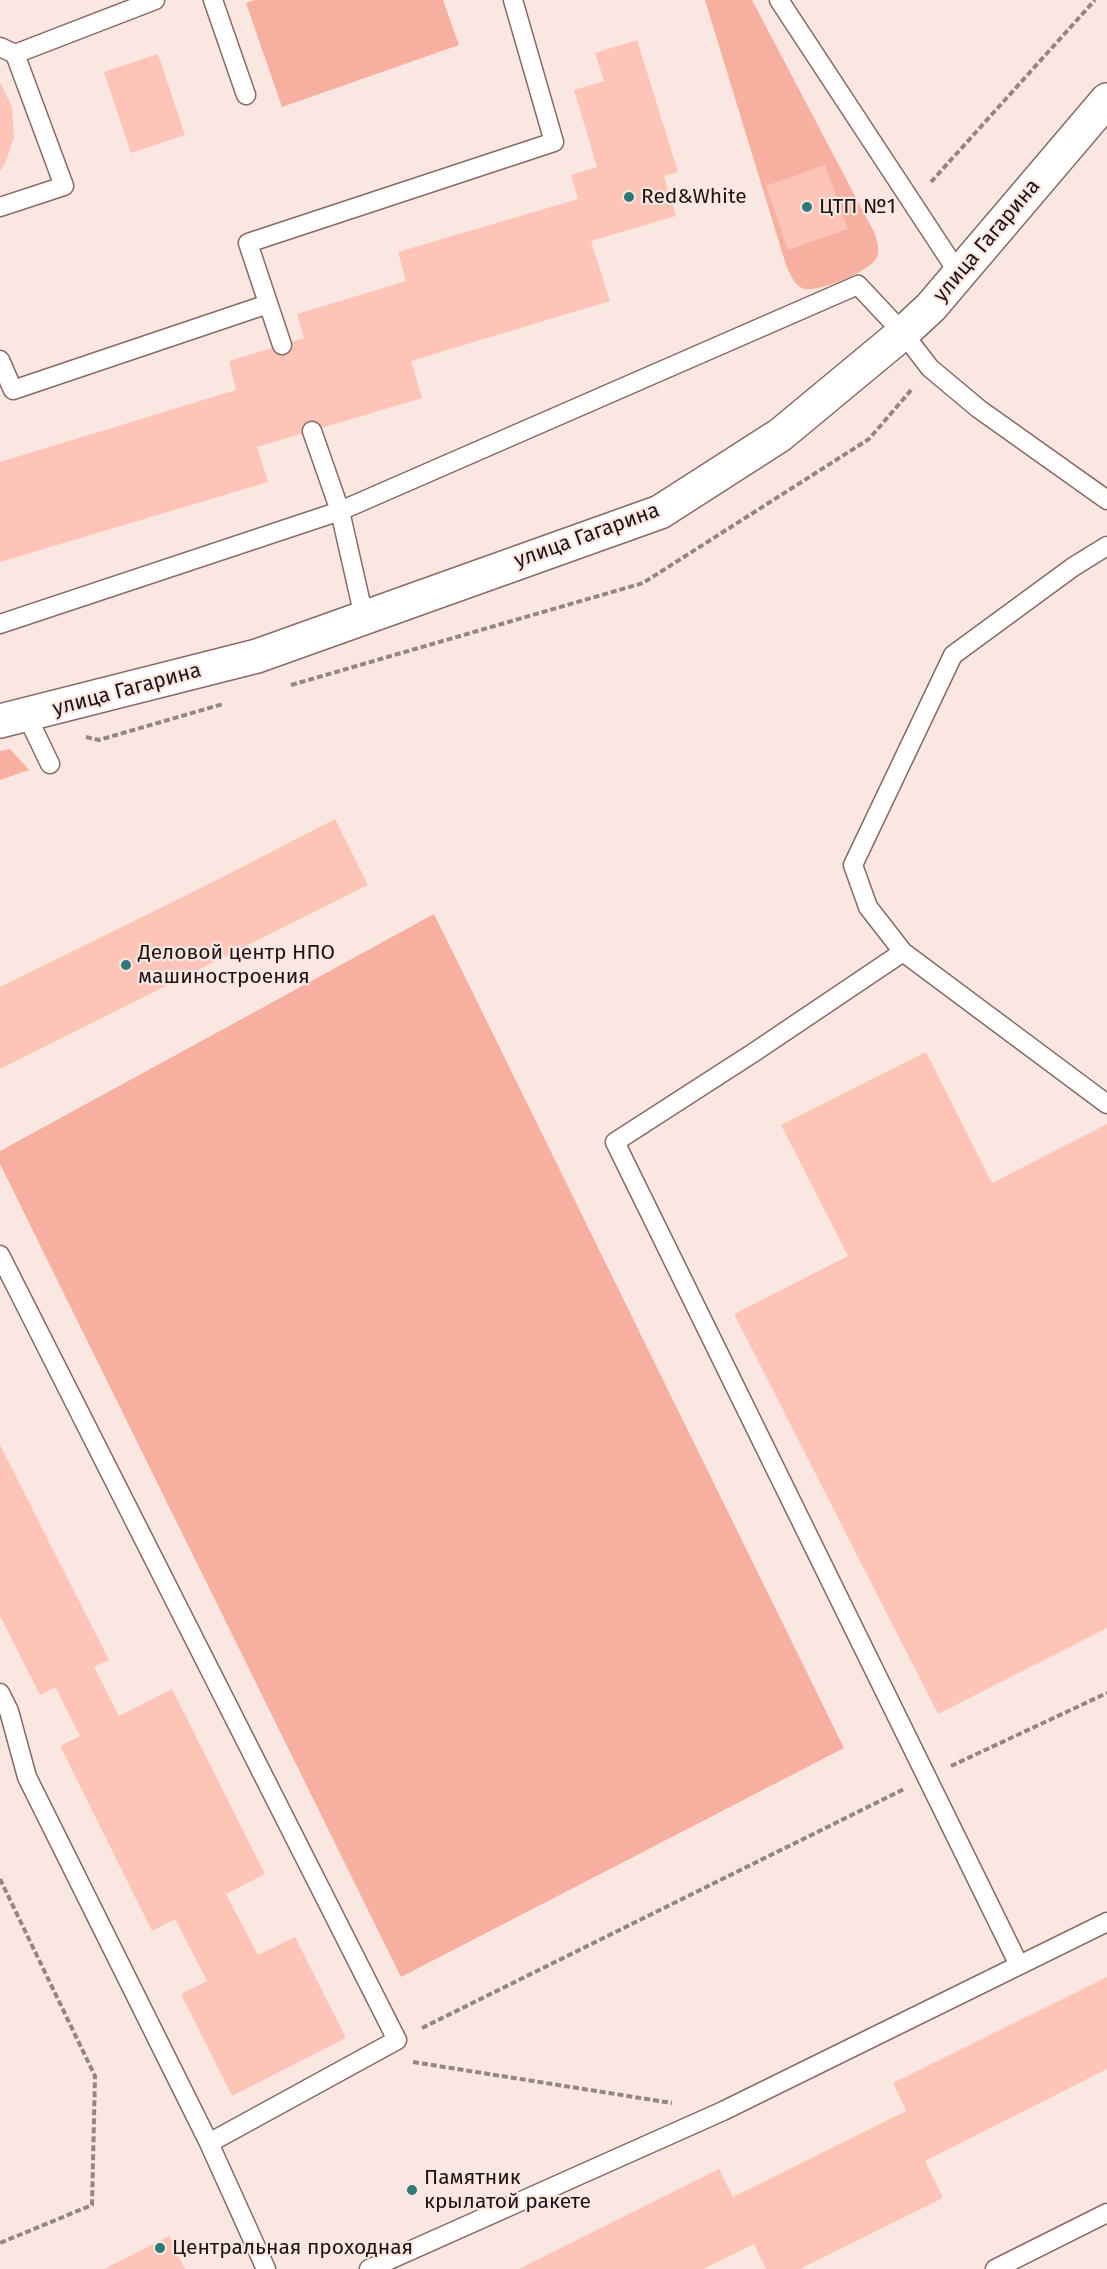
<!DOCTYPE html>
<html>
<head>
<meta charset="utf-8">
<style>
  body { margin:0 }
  canvas { display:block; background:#fbe7e2 }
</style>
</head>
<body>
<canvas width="1107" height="2269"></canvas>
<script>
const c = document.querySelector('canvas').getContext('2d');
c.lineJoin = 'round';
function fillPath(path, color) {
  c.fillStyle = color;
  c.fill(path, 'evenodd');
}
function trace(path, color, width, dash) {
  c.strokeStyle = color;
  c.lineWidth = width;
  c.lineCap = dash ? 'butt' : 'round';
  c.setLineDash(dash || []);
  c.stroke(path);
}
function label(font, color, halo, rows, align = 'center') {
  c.font = font + ' "Fira Sans",sans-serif';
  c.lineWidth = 4.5;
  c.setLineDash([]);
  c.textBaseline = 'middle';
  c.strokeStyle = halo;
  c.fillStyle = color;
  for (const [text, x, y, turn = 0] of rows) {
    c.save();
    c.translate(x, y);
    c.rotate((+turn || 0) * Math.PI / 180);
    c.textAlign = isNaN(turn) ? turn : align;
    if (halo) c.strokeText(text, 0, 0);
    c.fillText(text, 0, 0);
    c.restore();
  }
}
fillPath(new Path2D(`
  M 255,0 L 443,0 L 459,45 L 282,107 L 246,3 Z
  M 705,0 L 752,0 L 875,234 C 877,242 880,249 877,257 C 873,270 815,295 802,288 C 793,284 790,273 786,265 Z
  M 10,749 L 29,770 L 0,780 L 0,751 Z
  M 434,914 L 844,1748 L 401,1977 L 0,1164 L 0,1151 Z`), '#f7af9f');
fillPath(new Path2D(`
  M 637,40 L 678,172 L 664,176 L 676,216 L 591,241 L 610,301 L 411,361 L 422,398 L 257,447 L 268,482 L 0,562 L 0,462 L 236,390 L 229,361 L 304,338 L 297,314 L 406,281 L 398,252 L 578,199 L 571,175 L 597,167 L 574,90 L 604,81 L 595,53 Z
  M 158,54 L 185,135 L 131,153 L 104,72 Z
  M 0,82 L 12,107 L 14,137 L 5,164 L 0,171 Z
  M 825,165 L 848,229 L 788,250 L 766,186 Z
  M 335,819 L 368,885 L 0,1069 L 0,987 L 211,883 Z
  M 926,1052 L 992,1183 L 1107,1124 L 1107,1628 L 938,1714 L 734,1314 L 848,1256 L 781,1125 Z
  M 0,1445 L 109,1660 L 94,1667 L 119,1716 L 172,1689 L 265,1874 L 226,1894 L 258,1955 L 295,1937 L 346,2038 L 232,2096 L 181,1994 L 207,1981 L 175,1919 L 152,1931 L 60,1746 L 80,1736 L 55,1687 L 40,1695 L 0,1616 Z
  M 1107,1977 L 1107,2069 L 925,2161 L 943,2198 L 800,2269 L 766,2269 L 754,2244 L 703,2269 L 519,2269 L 719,2169 L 733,2197 L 906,2111 L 893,2083 Z
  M 169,2236 L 185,2269 L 104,2269 L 122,2260 Z`), '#fdc4b7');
const service = new Path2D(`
  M 213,0 L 246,95
  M 779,0 L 959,274
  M 0,47 L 15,54 L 155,0
  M 0,207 L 64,186 L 15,54
  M 282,345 L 248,243 L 554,142 L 513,0
  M 0,360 L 13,390 L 268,304
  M 312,431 L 340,511 L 364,617
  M 0,624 L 340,511 L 858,285 L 903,333 L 930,368 L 979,409 L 1107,500
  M 27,716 L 50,764
  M 903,952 L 1107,1104
  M 0,1255 L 397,2040 L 209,2143
  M 0,1693 L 9,1711 L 27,1777 L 209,2143 L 266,2269
  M 1019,1965 L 615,1142 L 753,1053 L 903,952 L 868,907 L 853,865 L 953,655 L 1073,567 L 1107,546
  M 369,2269 L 723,2111 L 1107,1922
  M 995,2269 L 1107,2213`);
const minor = new Path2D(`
  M 0,721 L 257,656 L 660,512 L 780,435 L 903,333 L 931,307 L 1107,100`);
trace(service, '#876a64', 21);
trace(minor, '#876a64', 36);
trace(new Path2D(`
  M 931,182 L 1095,0
  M 291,685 L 643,583 L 869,439 L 912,389
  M 86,737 L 99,740 L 223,704
  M 951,1766 L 1107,1693
  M 0,1879 L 95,2076 L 92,2205 L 0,2243
  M 422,2028 L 904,1789
  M 413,2062 L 672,2103`), '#968682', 4, [6, 3]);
trace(service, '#fff', 18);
trace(minor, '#fff', 33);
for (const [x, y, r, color] of [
  [629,197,6,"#2f797a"],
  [807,207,6,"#2f797a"],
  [126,965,6,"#2f797a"],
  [412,2190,6,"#2f797a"],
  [160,2248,6,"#2f797a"]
]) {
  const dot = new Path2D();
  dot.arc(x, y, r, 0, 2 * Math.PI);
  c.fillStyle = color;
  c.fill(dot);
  trace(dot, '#fbe7e2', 2);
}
label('21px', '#1e1311', '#fbe7e2', [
  ["Red&White",641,197],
  ["ЦТП №1",819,207],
  ["Деловой центр НПО",138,953],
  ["машиностроения",138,977],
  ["Памятник",424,2178],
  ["крылатой ракете",424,2202],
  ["Центральная проходная",172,2248]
], 'left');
label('21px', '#1e1311', '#fbe7e2', [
  ["улица Гагарина",987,241,-50],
  ["улица Гагарина",587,536,-20],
  ["улица Гагарина",127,690,-15]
]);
</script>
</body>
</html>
